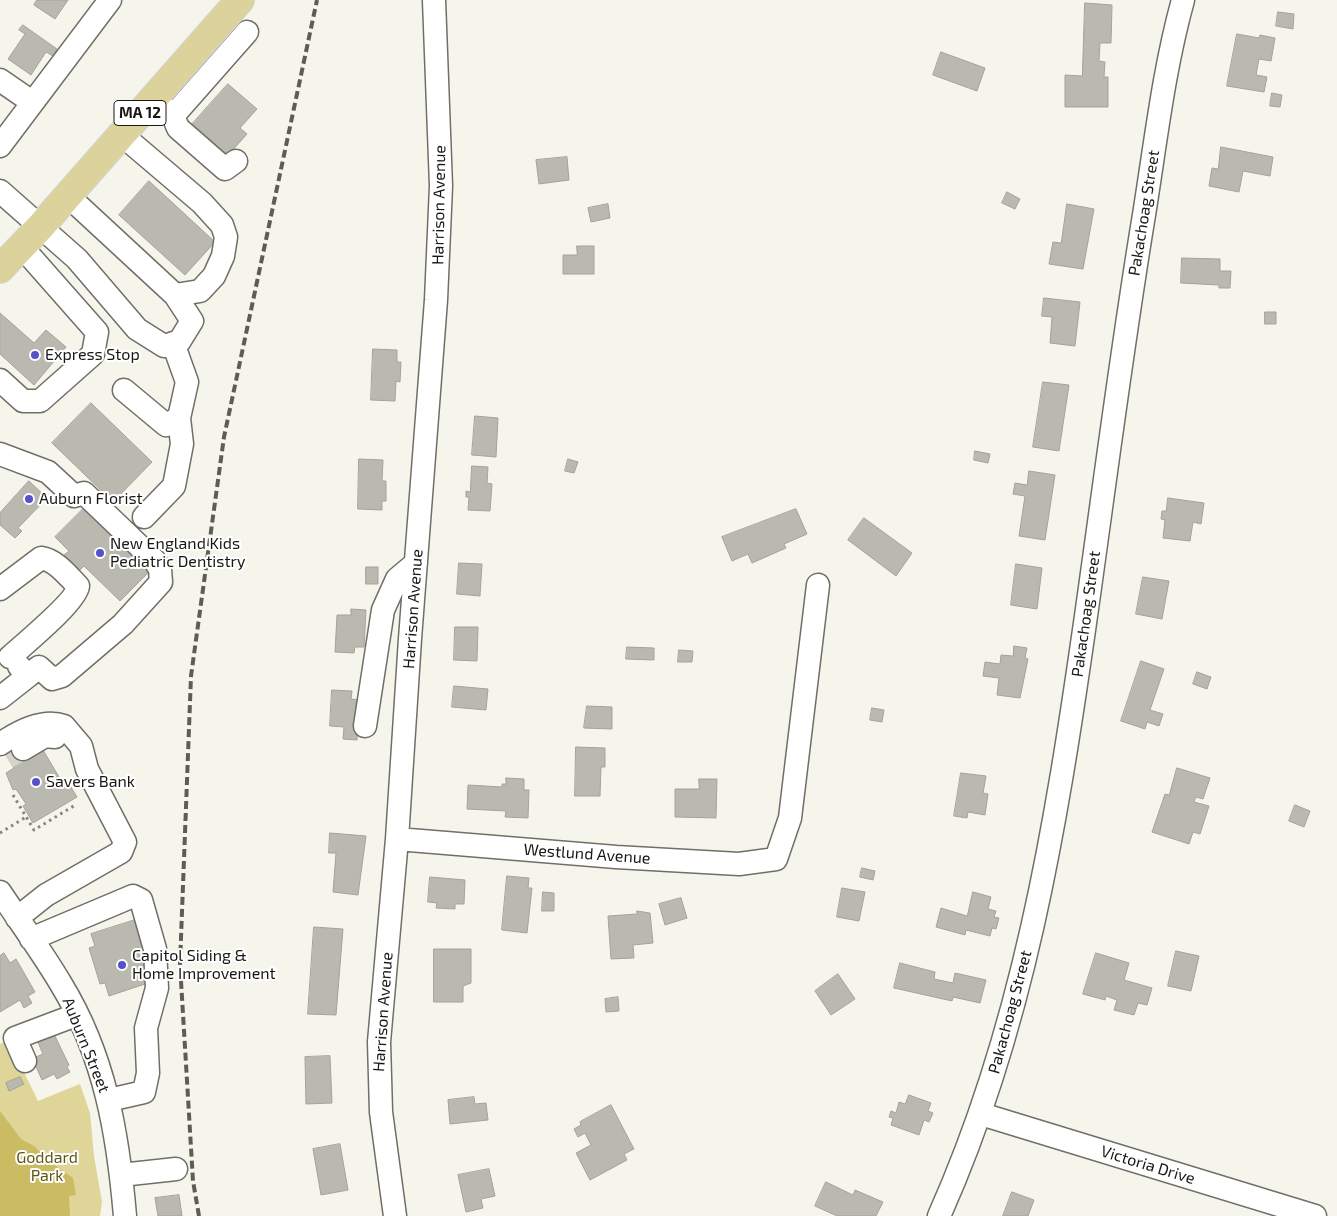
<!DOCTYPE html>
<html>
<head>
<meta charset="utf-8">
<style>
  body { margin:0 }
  canvas { display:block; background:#f6f5eb }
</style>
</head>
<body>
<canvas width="1337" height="1216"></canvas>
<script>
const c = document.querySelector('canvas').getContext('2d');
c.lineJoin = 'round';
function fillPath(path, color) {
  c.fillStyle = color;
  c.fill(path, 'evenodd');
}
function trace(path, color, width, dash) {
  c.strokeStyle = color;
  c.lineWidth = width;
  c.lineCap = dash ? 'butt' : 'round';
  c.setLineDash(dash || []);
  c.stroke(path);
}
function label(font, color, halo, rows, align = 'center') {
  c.font = font + ' "Exo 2",sans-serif';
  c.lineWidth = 4;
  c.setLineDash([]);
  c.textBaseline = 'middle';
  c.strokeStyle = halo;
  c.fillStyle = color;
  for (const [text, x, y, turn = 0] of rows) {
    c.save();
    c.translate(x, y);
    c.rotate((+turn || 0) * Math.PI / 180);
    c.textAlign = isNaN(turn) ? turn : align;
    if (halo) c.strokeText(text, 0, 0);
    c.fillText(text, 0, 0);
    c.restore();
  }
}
fillPath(new Path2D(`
  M 8,1040 L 38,1101 L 80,1084 L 90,1113 L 94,1156 L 102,1202 L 100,1216 L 0,1216 L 0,1044 Z`), '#dfd598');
fillPath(new Path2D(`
  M 0,1111 L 21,1139 L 34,1146 L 50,1162 L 73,1178 L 76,1195 L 69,1196 L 70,1216 L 0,1216 Z`), '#cbbc64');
const building = new Path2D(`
  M 37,0 L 68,0 L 55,19 L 34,5 Z
  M 1085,3 L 1112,5 L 1111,43 L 1100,43 L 1099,61 L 1105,62 L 1104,77 L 1108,77 L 1108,107 L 1065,107 L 1065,75 L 1082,76 Z
  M 1278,12 L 1294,14 L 1293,29 L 1276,26 Z
  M 23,25 L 57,49 L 53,56 L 46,52 L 31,75 L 8,59 L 25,34 L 19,30 Z
  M 1237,34 L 1259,38 L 1260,35 L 1275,38 L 1271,61 L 1259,59 L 1256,75 L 1267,77 L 1264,92 L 1227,86 Z
  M 941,52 L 985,68 L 977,91 L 933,75 Z
  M 228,84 L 257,109 L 240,128 L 247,134 L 222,162 L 186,131 Z
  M 1272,93 L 1282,95 L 1280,107 L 1270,106 Z
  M 1221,147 L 1273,157 L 1270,176 L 1243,171 L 1239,192 L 1209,186 L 1212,168 L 1218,169 Z
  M 567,157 L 569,180 L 539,184 L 536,160 Z
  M 149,181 L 215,242 L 185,275 L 119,215 Z
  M 1007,192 L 1020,199 L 1015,209 L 1002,203 Z
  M 608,204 L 610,218 L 591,222 L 588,208 Z
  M 1067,204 L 1094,209 L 1083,269 L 1049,264 L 1053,242 L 1061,243 Z
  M 577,246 L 594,246 L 594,274 L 563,274 L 563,255 L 577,255 Z
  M 1182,258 L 1220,259 L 1220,271 L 1231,271 L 1230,288 L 1219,288 L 1219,285 L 1181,283 Z
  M 1044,298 L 1080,302 L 1075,346 L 1050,343 L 1052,317 L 1042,316 Z
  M 1265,312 L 1276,312 L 1276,324 L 1265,324 Z
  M 0,313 L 34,343 L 46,330 L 66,347 L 34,385 L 0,354 Z
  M 373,349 L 397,350 L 397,362 L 401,362 L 400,382 L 396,381 L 395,401 L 371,400 Z
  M 1043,382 L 1069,385 L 1059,451 L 1033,447 Z
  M 91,403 L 152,462 L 113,502 L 52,443 Z
  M 475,416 L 498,418 L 496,457 L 472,455 Z
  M 975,451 L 990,454 L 988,463 L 974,460 Z
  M 359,459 L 383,460 L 382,481 L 386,481 L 386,501 L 382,501 L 382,510 L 358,509 Z
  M 568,459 L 578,462 L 574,473 L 565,471 Z
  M 472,466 L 488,467 L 487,483 L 492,484 L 490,511 L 468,510 L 469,497 L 466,497 L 466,491 L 470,492 Z
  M 1029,471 L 1055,475 L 1045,540 L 1019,536 L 1025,496 L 1013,494 L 1015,483 L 1027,485 Z
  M 29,481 L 47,498 L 18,528 L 22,531 L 15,538 L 0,525 L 0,513 Z
  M 1168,498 L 1204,503 L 1201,524 L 1193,522 L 1190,541 L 1163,538 L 1165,520 L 1161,519 L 1162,511 L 1166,511 Z
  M 86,506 L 151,570 L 120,601 L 84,566 L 78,572 L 63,556 L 69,551 L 55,537 Z
  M 796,509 L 807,534 L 784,544 L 786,548 L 752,563 L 748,554 L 732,561 L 722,537 Z
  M 864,518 L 912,553 L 896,576 L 848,540 Z
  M 459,563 L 482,564 L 480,596 L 457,594 Z
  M 1016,564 L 1042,568 L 1037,609 L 1011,605 Z
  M 366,567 L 378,567 L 378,584 L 366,584 Z
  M 1143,577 L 1169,581 L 1162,619 L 1136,614 Z
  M 351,609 L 366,610 L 364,647 L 355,647 L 354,653 L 335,652 L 337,615 L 351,615 Z
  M 455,627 L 478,627 L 477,661 L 454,660 Z
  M 1014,646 L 1027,648 L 1025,658 L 1028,659 L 1020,698 L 997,695 L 999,678 L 983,676 L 985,662 L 1000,664 L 1001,655 L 1013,656 Z
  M 627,647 L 654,648 L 654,660 L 626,659 Z
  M 679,650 L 693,651 L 692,662 L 678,662 Z
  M 1141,661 L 1164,669 L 1150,710 L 1163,714 L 1159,726 L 1147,722 L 1145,729 L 1121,721 Z
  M 1197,672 L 1211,677 L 1207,689 L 1193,684 Z
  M 454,686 L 488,689 L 486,710 L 452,707 Z
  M 332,690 L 352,691 L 351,699 L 360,700 L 357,740 L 343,739 L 344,727 L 330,726 Z
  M 587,706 L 612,707 L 612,729 L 584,728 Z
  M 872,708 L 884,710 L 882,722 L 870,720 Z
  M 18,740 L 29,759 L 43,750 L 62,782 L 66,779 L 77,797 L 33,823 L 23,806 L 26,804 L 16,789 L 13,790 L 6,773 L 14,768 L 2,749 Z
  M 576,747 L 605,748 L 605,767 L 601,767 L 600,796 L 575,796 Z
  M 1177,768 L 1210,778 L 1203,799 L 1196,797 L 1194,802 L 1209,806 L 1200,834 L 1193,832 L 1189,844 L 1152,832 L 1165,794 L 1169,795 Z
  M 961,773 L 986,776 L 983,793 L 988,794 L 985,815 L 968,812 L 967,818 L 954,816 Z
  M 506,778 L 524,779 L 524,790 L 529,790 L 528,818 L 505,817 L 506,811 L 467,809 L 468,785 L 502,787 L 502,784 L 506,784 Z
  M 699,779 L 717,779 L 716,818 L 675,817 L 675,789 L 699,789 Z
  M 1295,805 L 1310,811 L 1304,827 L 1289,821 Z
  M 330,833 L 366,836 L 358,895 L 333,892 L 336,853 L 329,853 Z
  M 862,868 L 875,871 L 873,880 L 860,877 Z
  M 507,876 L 529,878 L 528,888 L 532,888 L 527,933 L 502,930 Z
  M 430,877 L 465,880 L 464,904 L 455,904 L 455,909 L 436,908 L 437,903 L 428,902 Z
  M 842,888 L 865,892 L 859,921 L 837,917 Z
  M 543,892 L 554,893 L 554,911 L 542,911 Z
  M 973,892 L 991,897 L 988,909 L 996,911 L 994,917 L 999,918 L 996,929 L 992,928 L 990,936 L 966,930 L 965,935 L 936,927 L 941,908 L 967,916 Z
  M 681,898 L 687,918 L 665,925 L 659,904 Z
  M 637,911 L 650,913 L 653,943 L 633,945 L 634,958 L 611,959 L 608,916 L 637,914 Z
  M 135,920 L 154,981 L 109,996 L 105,983 L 100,984 L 89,948 L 95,946 L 91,934 Z
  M 314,927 L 343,929 L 336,1015 L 308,1014 Z
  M 434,949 L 471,949 L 471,983 L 463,986 L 463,1002 L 434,1002 Z
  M 1176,951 L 1199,956 L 1191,991 L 1168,986 Z
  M 4,953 L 10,963 L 16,959 L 35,992 L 28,996 L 32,1003 L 24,1008 L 20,1000 L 0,1012 L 0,956 Z
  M 1096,953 L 1129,963 L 1124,980 L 1152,988 L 1147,1005 L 1138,1003 L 1134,1015 L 1114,1010 L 1117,1000 L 1106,996 L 1105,1000 L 1083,994 Z
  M 900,963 L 935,972 L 934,979 L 953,983 L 955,973 L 986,980 L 980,1003 L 953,997 L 952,1001 L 894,988 Z
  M 838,974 L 855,999 L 831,1015 L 815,991 Z
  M 618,997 L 619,1011 L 606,1012 L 605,999 Z
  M 53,1032 L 69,1065 L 67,1067 L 70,1072 L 57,1079 L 54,1074 L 42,1080 L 34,1062 L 37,1060 L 36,1057 L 43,1054 L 37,1040 Z
  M 330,1056 L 332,1103 L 306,1104 L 305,1057 Z
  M 20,1077 L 24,1084 L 9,1091 L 6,1083 Z
  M 909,1095 L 931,1103 L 928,1111 L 933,1113 L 929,1122 L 924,1120 L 919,1135 L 891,1125 L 893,1118 L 889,1117 L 891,1111 L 896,1113 L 899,1102 L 905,1104 Z
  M 474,1097 L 475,1104 L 486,1103 L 488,1120 L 450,1124 L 448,1100 Z
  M 611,1105 L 634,1149 L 624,1154 L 627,1160 L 590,1180 L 576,1153 L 591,1145 L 585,1133 L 578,1137 L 574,1129 L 581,1125 L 580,1122 Z
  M 340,1144 L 348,1190 L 321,1195 L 313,1149 Z
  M 489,1169 L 495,1196 L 481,1199 L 483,1208 L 466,1212 L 458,1175 Z
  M 826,1182 L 853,1195 L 855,1190 L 883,1202 L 876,1216 L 837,1216 L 815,1206 Z
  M 1012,1192 L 1034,1200 L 1028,1216 L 1003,1216 Z
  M 179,1195 L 182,1216 L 158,1216 L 155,1198 Z`);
fillPath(building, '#bab9b0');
trace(building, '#a4a39a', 1);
trace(new Path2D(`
  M 7,758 L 23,749`), '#d5d4cb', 22, [22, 11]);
const minor = new Path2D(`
  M 0,80 L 32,102
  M 153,98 L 173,116 L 178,128 L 225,169 L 236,161
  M 173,116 L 247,32
  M 0,146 L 110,0
  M 0,191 L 77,259 L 137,329 L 164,346 L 179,342 L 192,321 L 175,295
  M 68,196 L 175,295 L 200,291 L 214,276 L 223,256 L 226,237 L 222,225 L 202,203 L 122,135
  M 0,380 L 23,401 L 40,401 L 93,354 L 97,332 L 22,247
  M 124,390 L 166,425 L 179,418 L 187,382 L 173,343
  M 0,454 L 48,472 L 74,496 L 84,493 L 155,561 L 160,569 L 161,582 L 123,624 L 62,676 L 52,679 L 39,667 L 28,676
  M 144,517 L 174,486 L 182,444 L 179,418
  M 0,589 L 41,558 C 56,560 68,576 78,586 C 77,601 23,645 10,657
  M 0,698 L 28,676 L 19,666
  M 365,726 L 383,610 L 397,579 L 416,563
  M 0,744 C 18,732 43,718 64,726 L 81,746 L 87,769 L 125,842 L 121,852 L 46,895 L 17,918
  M 23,749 L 45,736 L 55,737
  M 397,839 L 616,857 L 739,864 L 776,859 L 790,818 L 818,585
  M 0,892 C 20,922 42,952 61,984 C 105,1056 118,1134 125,1216
  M 31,939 L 133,896 L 141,900 L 155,949 L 157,988 L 146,1028 L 148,1073 L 144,1092 L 109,1100
  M 25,1061 L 15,1038 L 76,1015
  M 981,1114 L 1315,1216
  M 121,1175 L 176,1169
  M 395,1216 L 381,1112 L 379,1042 L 397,839 L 410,639 L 436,300 L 441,186 L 434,0
  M 939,1216 C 1023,1029 1056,826 1085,623 C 1104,489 1121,355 1143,221 C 1155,148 1163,72 1183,0`);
const major = new Path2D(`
  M 0,269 L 41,226 L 240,0`);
trace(minor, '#706f67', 25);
trace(major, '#d5d5d5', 30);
trace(new Path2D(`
  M 13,795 L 34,830 L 77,804
  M 0,833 L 26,817`), '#87867f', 3, [2.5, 4]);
trace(minor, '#fff', 22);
trace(major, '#dbd29c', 28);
trace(new Path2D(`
  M 199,1216 L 193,1181 L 180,964 L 191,676 L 224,437 L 317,0`), '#5d5c57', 4, [8, 4]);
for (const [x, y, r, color] of [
  [35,355,5,"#5651c8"],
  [29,499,5,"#5651c8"],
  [100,553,5,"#5651c8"],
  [36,782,5,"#5651c8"],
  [122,965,5,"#5651c8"]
]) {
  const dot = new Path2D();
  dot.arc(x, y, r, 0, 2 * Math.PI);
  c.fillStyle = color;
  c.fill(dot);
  trace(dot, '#fff', 2);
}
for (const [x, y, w] of [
  [140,113,52]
]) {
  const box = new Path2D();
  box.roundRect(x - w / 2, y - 12.5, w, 25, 4);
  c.fillStyle = '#fff';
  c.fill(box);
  trace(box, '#181714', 1);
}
label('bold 15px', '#181714', null, [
  ["MA 12",140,113]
]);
label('16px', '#181714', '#fff', [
  ["Harrison Avenue",439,205,-89],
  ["Pakachoag Street",1144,213,-81],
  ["Harrison Avenue",413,609,-86],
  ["Pakachoag Street",1086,614,-82],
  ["Westlund Avenue",587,854,4],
  ["Harrison Avenue",383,1012,-86],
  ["Pakachoag Street",1010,1012,-75],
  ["Auburn Street",86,1045,68],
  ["Victoria Drive",1148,1165,17]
]);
label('16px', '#181714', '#fff', [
  ["Express Stop",45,355],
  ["Auburn Florist",39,499],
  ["New England Kids",110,544],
  ["Pediatric Dentistry",110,562],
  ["Savers Bank",46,782],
  ["Capitol Siding &",132,956],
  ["Home Improvement",132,974]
], 'left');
label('16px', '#605613', '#fff', [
  ["Goddard",47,1158],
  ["Park",47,1176]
]);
</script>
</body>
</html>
